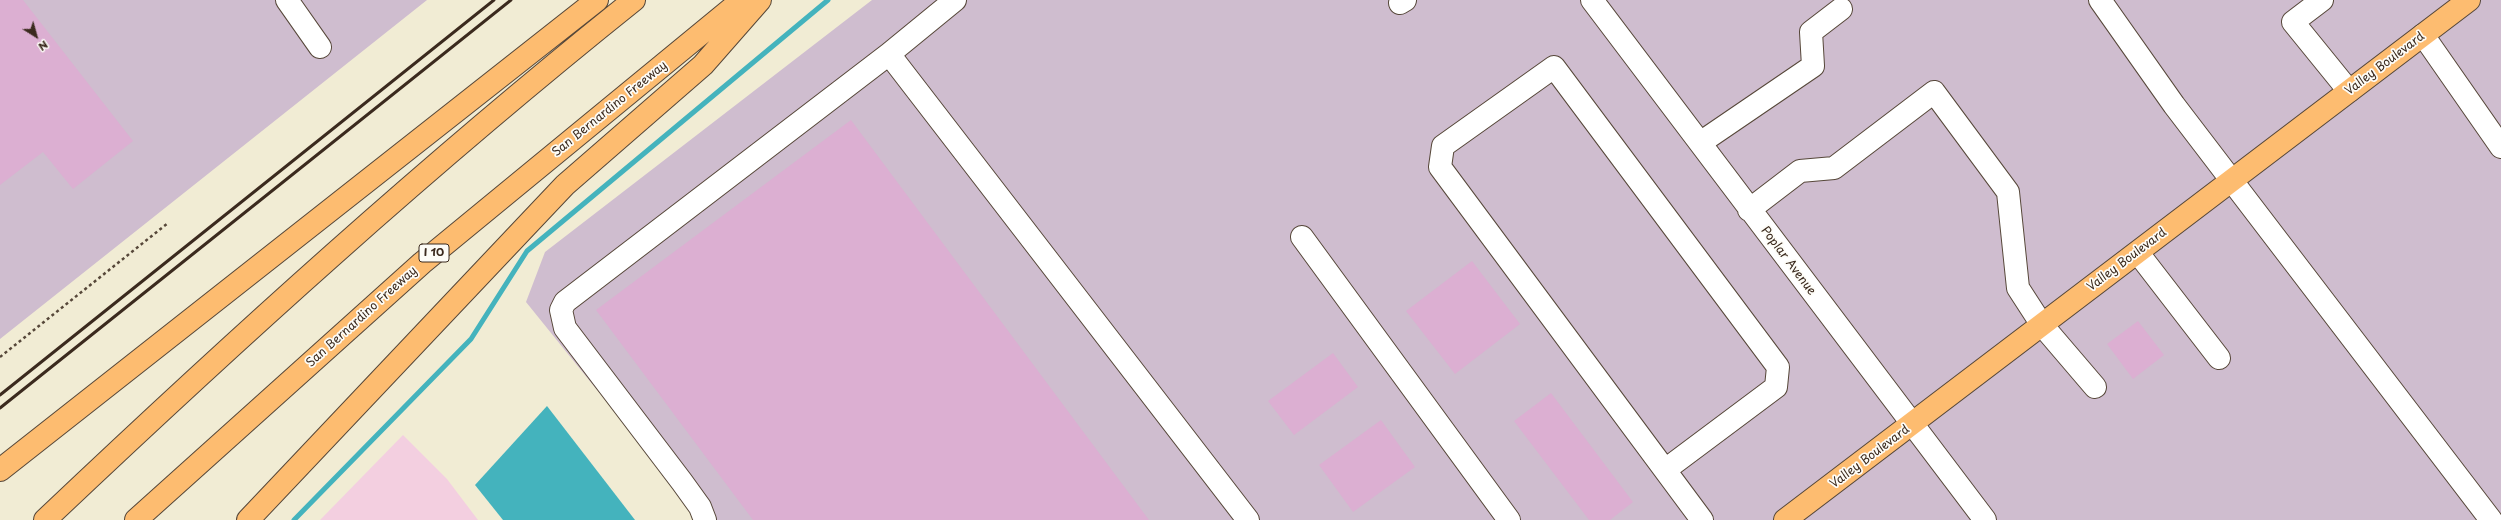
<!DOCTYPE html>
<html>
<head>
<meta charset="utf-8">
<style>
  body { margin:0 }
  #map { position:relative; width:2501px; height:520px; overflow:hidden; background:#f1ecd4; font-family:"Playpen Sans",sans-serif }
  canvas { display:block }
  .north { position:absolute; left:16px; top:16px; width:40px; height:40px; -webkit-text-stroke:3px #fdfcf7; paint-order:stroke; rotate:143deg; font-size:11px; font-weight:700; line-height:16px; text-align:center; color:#3b2a1e }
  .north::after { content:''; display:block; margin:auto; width:14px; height:18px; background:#3b2a1e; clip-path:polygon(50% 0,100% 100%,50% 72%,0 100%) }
</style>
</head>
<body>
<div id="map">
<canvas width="2501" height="520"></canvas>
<div class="north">N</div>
</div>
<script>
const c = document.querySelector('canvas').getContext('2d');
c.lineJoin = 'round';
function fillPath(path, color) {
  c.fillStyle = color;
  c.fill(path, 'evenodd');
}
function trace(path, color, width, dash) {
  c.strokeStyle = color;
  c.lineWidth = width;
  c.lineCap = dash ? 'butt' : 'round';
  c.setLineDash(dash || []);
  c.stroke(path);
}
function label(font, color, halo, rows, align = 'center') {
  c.font = font + ' "Playpen Sans",sans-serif';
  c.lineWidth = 3.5;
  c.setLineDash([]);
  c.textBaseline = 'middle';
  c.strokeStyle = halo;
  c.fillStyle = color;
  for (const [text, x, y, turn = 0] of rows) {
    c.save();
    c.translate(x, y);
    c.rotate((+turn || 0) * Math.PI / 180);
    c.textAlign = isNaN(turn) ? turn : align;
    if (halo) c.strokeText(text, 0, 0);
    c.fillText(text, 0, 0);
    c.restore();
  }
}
fillPath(new Path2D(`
  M 403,435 L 447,479 L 478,520 L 320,520 Z`), '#f3cfe0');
fillPath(new Path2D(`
  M 0,0 L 427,0 L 0,339 Z
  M 872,0 L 2501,0 L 2501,520 L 702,520 L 526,302 L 545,252 Z`), '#cfbdcf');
fillPath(new Path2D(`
  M 547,406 L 635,520 L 503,520 L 475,485 Z`), '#44b3bd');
trace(new Path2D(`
  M 294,520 L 471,339 L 527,251 L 828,0`), '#44b3bd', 5);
fillPath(new Path2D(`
  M 0,0 L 23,0 L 133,141 L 73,189 L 43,152 L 0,185 Z
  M 851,120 L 1149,520 L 753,520 L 596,310 Z
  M 1472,261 L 1520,324 L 1455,374 L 1406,311 Z
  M 2138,321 L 2164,355 L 2133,379 L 2107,344 Z
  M 1333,353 L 1358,387 L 1294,435 L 1268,401 Z
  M 1551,393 L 1633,502 L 1610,520 L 1589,520 L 1514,421 Z
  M 1381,420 L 1415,467 L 1353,512 L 1319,465 Z`), '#dcafd2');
const minor = new Path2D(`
  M 287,0 L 320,47
  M 1592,0 L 1985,520
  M 2100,0 L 2174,105 L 2491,520
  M 2322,0 L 2293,22 L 2349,91
  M 1400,3 L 1405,0
  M 2423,35 L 2501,147
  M 889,54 L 1248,520
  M 1700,143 L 1813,66 L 1811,32 L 1841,9
  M 1749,210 L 1800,171 L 1834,168 L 1934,92 L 2008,192 L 2018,288 L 2042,325 L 2095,387
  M 1302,237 L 1509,520
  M 2138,253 L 2219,358
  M 1665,470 L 1776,387 L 1778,367 L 1554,67 L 1443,146 L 1440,167 L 1702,520
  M 705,520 L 700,507 L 682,482 L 565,328 L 561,310 L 565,302 L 889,54 L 955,0`);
const major = new Path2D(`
  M 1785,520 L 2469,0`);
const highway = new Path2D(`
  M 0,470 L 597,0
  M 45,520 C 235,340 429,164 634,0
  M 136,520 L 422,263 L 742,0
  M 248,520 L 565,185 L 703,65 L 760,0`);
trace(minor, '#564739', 24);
trace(major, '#564739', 24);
trace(highway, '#564739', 24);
trace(new Path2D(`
  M 0,357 L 168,223`), '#564739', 2.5, [3, 3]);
trace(minor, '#fff', 22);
trace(major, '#fdbc70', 22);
trace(highway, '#fdbc70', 22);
trace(new Path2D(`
  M 0,395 L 494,0
  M 0,408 L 511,0`), '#3b2a1e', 3);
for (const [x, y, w] of [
  [434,253,30]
]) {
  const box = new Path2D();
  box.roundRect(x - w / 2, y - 9, w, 18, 3);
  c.fillStyle = '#fdfcf7';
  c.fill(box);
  trace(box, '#3b2a1e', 1);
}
label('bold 11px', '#3b2a1e', null, [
  ["I 10",434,253]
]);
label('12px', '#3b2a1e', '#fdfcf7', [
  ["Valley Boulevard",2385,64,-37],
  ["San Bernardino Freeway",610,109,-39],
  ["Valley Boulevard",2127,260,-37],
  ["Poplar Avenue",1788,261,53],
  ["San Bernardino Freeway",362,317,-42],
  ["Valley Boulevard",1870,457,-37]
]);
</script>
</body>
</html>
